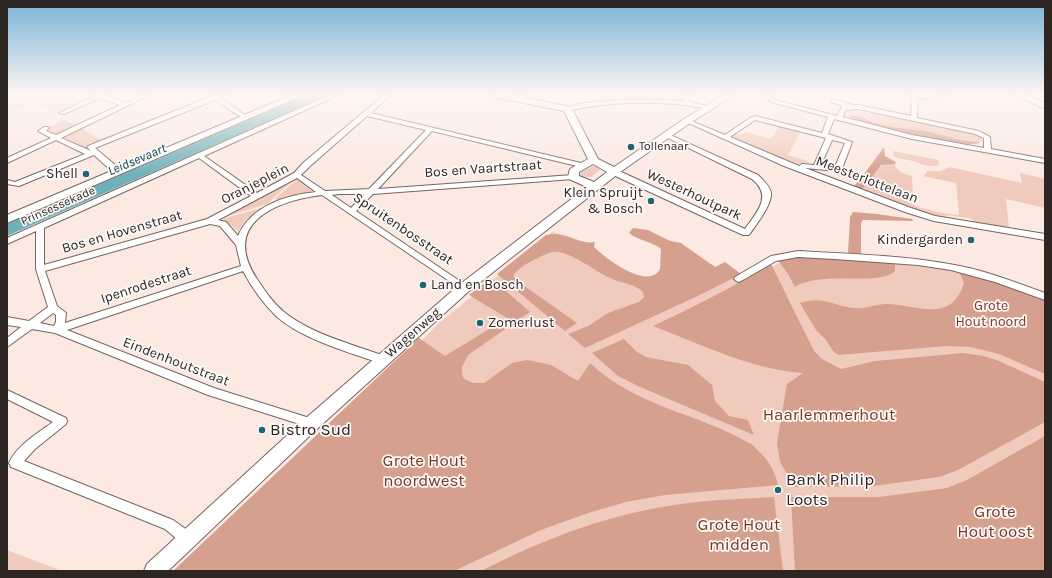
<!DOCTYPE html>
<html>
<head>
<meta charset="utf-8">
<style>
  body { margin:0 }
  #map { position:relative; width:1052px; height:578px; overflow:hidden; background:#fce9e2; font-family:Karla,sans-serif }
  canvas { display:block }
  .frame { position:absolute; inset:0; border:8px solid #2d2623; pointer-events:none }
</style>
</head>
<body>
<div id="map">
<canvas width="1052" height="578"></canvas>
<div class="frame"></div>
</div>
<script>
const c = document.querySelector('canvas').getContext('2d');
c.lineJoin = 'round';
function fillPath(path, color) {
  c.fillStyle = color;
  c.fill(path, 'evenodd');
}
function trace(path, color, width, dash) {
  c.strokeStyle = color;
  c.lineWidth = width;
  c.lineCap = dash ? 'butt' : 'round';
  c.setLineDash(dash || []);
  c.stroke(path);
}
function label(font, color, halo, rows, align = 'center') {
  c.font = font + ' Karla,sans-serif';
  c.lineWidth = 3.5;
  c.setLineDash([]);
  c.textBaseline = 'middle';
  c.strokeStyle = halo;
  c.fillStyle = color;
  for (const [text, x, y, turn = 0] of rows) {
    c.save();
    c.translate(x, y);
    c.rotate((+turn || 0) * Math.PI / 180);
    c.textAlign = isNaN(turn) ? turn : align;
    if (halo) c.strokeText(text, 0, 0);
    c.fillText(text, 0, 0);
    c.restore();
  }
}
fillPath(new Path2D(`
  M 7,94 L 96,94 L 55,112 L 34,103 L 7,114 Z`), '#f4d9d0');
fillPath(new Path2D(`
  M 850,111 L 876,114 L 919,121 L 975,135 L 982,139 L 982,141 L 956,140 L 926,131 L 893,127 L 872,122 L 858,116 L 848,115 Z
  M 64,120 L 78,126 L 59,135 L 45,129 Z
  M 779,126 L 801,131 L 788,155 L 810,162 L 799,164 L 779,158 L 730,136 L 734,133 L 741,135 L 746,132 L 771,139 Z
  M 81,128 L 101,140 L 84,147 L 63,137 Z
  M 893,151 L 939,160 L 939,164 C 930,169 922,164 913,161 C 906,159 900,160 894,156 Z
  M 887,164 L 895,164 C 896,172 905,174 912,176 L 913,195 L 908,201 C 915,209 948,214 959,215 L 956,183 L 923,176 L 926,174 L 927,171 L 941,171 L 949,167 L 1022,183 L 1020,173 L 1045,179 L 1045,208 L 1006,199 L 1009,228 L 974,223 L 972,219 L 948,215 L 942,219 L 861,191 L 879,167 Z
  M 593,166 L 597,167 L 600,170 L 591,177 L 583,177 L 581,175 L 581,172 Z
  M 297,179 L 316,191 L 276,200 L 276,198 Z
  M 293,180 L 267,204 L 224,217 Z
  M 260,208 L 261,209 L 246,220 L 238,231 L 223,219 Z
  M 643,230 L 681,245 L 720,270 L 728,266 L 750,279 L 783,261 L 895,262 L 958,269 L 1045,300 L 1045,571 L 189,571 L 439,323 L 552,232 L 592,244 C 598,257 630,279 645,278 C 650,278 656,275 660,274 L 663,250 Z
  M 7,550 L 62,571 L 7,571 Z`), '#f0cabd');
fillPath(new Path2D(`
  M 848,115 L 858,116 L 872,122 L 893,127 L 926,131 L 960,140 L 981,142 C 977,144 974,144 969,144 C 952,143 856,125 848,115 Z
  M 884,147 L 885,156 L 896,162 L 895,164 L 881,165 L 861,191 L 853,187 L 862,177 Z
  M 853,212 L 877,214 L 912,219 L 913,221 L 863,220 L 861,223 L 861,254 L 848,253 L 850,217 Z
  M 633,228 L 648,230 L 670,241 L 681,243 L 715,267 L 725,262 L 741,274 L 702,294 L 585,348 L 568,334 L 588,326 L 608,313 L 639,302 L 644,297 L 643,292 C 636,284 620,283 610,278 C 595,271 567,249 552,252 C 547,253 542,256 538,258 C 529,262 518,268 513,276 L 516,280 L 577,323 L 565,331 L 497,274 L 546,235 C 553,234 560,234 566,236 C 577,239 583,244 595,242 L 594,247 C 605,258 648,291 660,269 L 661,249 C 651,241 639,241 629,233 Z
  M 809,257 L 895,262 L 895,271 C 878,287 822,270 795,287 L 788,274 L 777,259 Z
  M 771,264 L 814,351 L 822,359 L 841,369 L 875,361 L 963,353 L 984,356 L 999,361 L 1045,382 L 1045,422 L 958,470 L 939,477 L 874,486 L 795,487 L 780,462 L 777,443 L 787,384 L 803,373 C 753,370 700,344 653,326 C 694,307 733,287 771,264 Z
  M 958,269 L 1045,298 L 1045,374 L 999,354 L 971,347 L 947,346 L 838,355 L 833,351 L 826,340 L 816,330 L 800,303 C 822,295 835,307 856,308 C 867,309 876,304 886,304 C 916,304 951,325 964,283 Z
  M 491,278 L 530,312 L 468,355 L 462,367 L 462,374 L 464,379 L 473,383 L 484,383 L 512,363 L 527,360 L 551,365 L 578,381 L 590,363 C 636,407 698,413 751,444 C 765,456 774,467 778,485 L 665,495 L 626,502 L 588,513 L 541,530 L 454,571 L 173,571 L 419,338 L 445,356 L 507,318 L 469,295 Z
  M 624,339 L 637,352 L 646,357 L 688,365 L 712,385 L 715,401 L 729,416 L 748,420 L 754,435 L 640,387 L 618,376 L 592,353 Z
  M 1045,436 L 1045,571 L 795,571 L 791,497 L 879,497 L 947,488 L 967,480 Z
  M 774,497 L 783,571 L 481,571 C 540,541 603,516 668,506 C 703,500 739,499 774,497 Z`), '#d5a08d');
fillPath(new Path2D(`
  M 309,94 L 330,94 L 7,236 L 7,224 Z`), '#6eb1bb');
const street = new Path2D(`
  M 99,94 L 107,94 L 106,96 L 126,103 L 144,94 L 152,94 L 61,138 L 91,151 L 87,147 L 88,146 L 217,94 L 226,94 L 220,97 L 249,118 L 244,119 L 215,100 L 95,148 L 121,170 L 121,174 L 115,174 L 94,155 L 19,186 L 7,184 L 7,180 L 15,182 L 85,154 L 56,140 L 7,163 L 7,158 L 51,138 L 38,131 L 44,127 L 48,127 L 49,128 L 46,131 L 56,135 L 120,105 L 100,98 L 64,114 L 59,113 Z
  M 332,94 L 341,94 L 204,156 L 257,193 L 294,173 L 303,163 L 385,94 L 392,94 L 371,113 L 581,163 L 585,165 L 581,167 L 432,131 L 378,189 L 573,175 L 577,177 L 573,179 L 373,194 L 356,211 L 467,286 L 468,288 L 467,290 L 464,291 L 322,195 C 274,201 221,224 257,279 C 265,291 273,303 284,312 C 313,335 352,344 387,357 L 388,360 L 387,363 L 383,364 C 351,353 301,339 276,316 C 263,303 252,288 243,271 L 67,330 L 214,388 L 316,420 L 318,423 L 316,426 L 312,428 L 208,395 L 55,333 L 32,329 L 7,347 L 7,338 L 21,327 L 7,325 L 7,317 L 29,321 L 48,307 L 36,269 L 36,231 L 7,244 L 7,238 ZM 367,116 L 426,130 L 369,189 L 325,191 L 301,175 L 309,167 ZM 199,158 L 251,196 L 207,219 L 44,265 L 44,228 ZM 297,178 L 316,192 C 286,195 251,206 238,236 L 226,222 L 218,220 ZM 339,194 L 364,194 L 351,208 L 332,195 ZM 210,224 L 220,226 L 236,245 L 241,266 L 65,323 L 66,313 L 57,306 L 45,271 ZM 53,313 L 56,315 L 56,322 L 54,326 L 40,323 Z
  M 681,94 L 687,94 L 690,102 L 712,107 L 709,109 C 666,100 611,101 568,111 L 565,109 C 579,98 663,99 684,101 Z
  M 760,94 L 767,94 L 775,100 L 837,116 L 842,106 L 838,104 L 831,102 L 831,100 C 842,99 847,106 858,105 L 911,116 L 912,96 L 906,94 L 945,94 L 927,99 L 918,97 L 917,118 L 979,131 L 990,137 L 991,149 L 1045,159 L 1045,163 L 912,139 L 834,119 L 828,134 L 852,142 L 842,169 L 838,171 L 805,168 L 911,208 L 935,216 L 1045,234 L 1045,240 L 934,221 L 905,212 L 784,166 L 684,121 L 689,120 L 725,135 L 750,118 L 755,116 L 822,133 L 828,117 L 771,102 ZM 858,109 L 975,134 L 984,138 L 984,148 L 912,135 L 843,117 L 845,110 ZM 755,120 L 826,138 L 814,165 L 802,164 L 799,166 L 730,137 ZM 832,140 L 845,143 L 835,167 L 821,165 Z
  M 666,133 L 758,175 C 763,180 770,186 771,193 C 772,205 756,225 749,235 L 743,235 L 611,174 L 611,170 L 617,170 L 745,229 C 757,212 773,196 752,179 L 664,136 L 663,135 Z
  M 798,251 C 848,254 900,255 949,264 C 982,269 1014,282 1045,293 L 1045,300 L 995,282 L 951,270 L 918,265 L 835,259 L 798,257 L 776,261 L 741,281 L 738,282 L 734,279 L 735,277 L 771,256 Z
  M 7,390 L 66,418 L 67,421 L 66,424 L 35,449 L 24,461 L 173,520 L 194,535 L 195,540 L 194,545 L 189,546 L 184,545 L 165,529 L 11,467 L 9,463 C 17,445 38,433 53,422 L 7,399 Z`);
const secondary = new Path2D(`
  M 294,94 L 306,94 L 7,223 L 7,215 Z
  M 489,94 L 507,94 L 571,107 L 598,159 L 614,167 L 684,119 L 725,94 L 736,94 L 690,123 L 623,170 L 469,291 L 318,428 L 168,571 L 144,571 L 147,564 L 306,418 L 459,285 L 587,187 L 569,179 L 568,177 L 570,169 L 588,159 L 564,111 L 493,97 ZM 593,164 L 607,172 L 594,182 L 579,176 L 579,172 Z
  M 1013,94 L 1025,94 L 1045,103 L 1045,109 Z`);
trace(street, '#766660', 2);
trace(secondary, '#766660', 2);
fillPath(street, '#fff');
fillPath(secondary, '#fff');
const sky = c.createLinearGradient(0, 0, 0, 175);
sky.addColorStop(0, '#77b3d6');
sky.addColorStop(0.54, '#fef5f2');
sky.addColorStop(1, '#fef5f200');
c.fillStyle = sky;
c.fillRect(0, 0, 1052, 175);
for (const [x, y, r, color] of [
  [631,147,4,"#1c6771"],
  [86,174,4,"#1c6771"],
  [651,201,4,"#1c6771"],
  [971,240,4,"#1c6771"],
  [423,285,4,"#1c6771"],
  [480,323,4,"#1c6771"],
  [262,430,4,"#1c6771"],
  [778,490,4,"#1c6771"]
]) {
  const dot = new Path2D();
  dot.arc(x, y, r, 0, 2 * Math.PI);
  c.fillStyle = color;
  c.fill(dot);
  trace(dot, '#fdf9f8', 1.5);
}
label('12px', '#2d2623', '#fdf9f8', [
  ["Tollenaar",639,147]
], 'left');
label('12px', '#2d2623', '#fdf9f8', [
  ["Prinsessekade",58,206,-24]
]);
label('italic 13px', '#05454d', '#fdf9f8', [
  ["Leidsevaart",137,160,-23]
]);
label('14px', '#2d2623', '#fdf9f8', [
  ["Bos en Vaartstraat",483,169,-4],
  ["Meesterlottelaan",867,180,21],
  ["Oranjeplein",255,184,-27],
  ["Westerhoutpark",694,195,25],
  ["Spruitenbosstraat",403,229,34],
  ["Bos en Hovenstraat",122,232,-16],
  ["Ipenrodestraat",146,285,-18],
  ["Wagenweg",413,333,-41],
  ["Eindenhoutstraat",176,362,21]
]);
label('14px', '#2d2623', '#fdf9f8', [
  ["Shell",78,174],
  ["Klein Spruijt",643,193],
  ["& Bosch",643,209],
  ["Kindergarden",963,240],
  ["Land en Bosch",431,285,"left"],
  ["Zomerlust",488,323,"left"]
], 'right');
label('14px', '#7c3922', '#fdf9f8', [
  ["Grote",991,306],
  ["Hout noord",991,322]
]);
label('17px', '#7c3922', '#fdf9f8', [
  ["Haarlemmerhout",829,415],
  ["Grote Hout",424,461],
  ["noordwest",424,481],
  ["Grote",995,512],
  ["Hout oost",995,532],
  ["Grote Hout",739,525],
  ["midden",739,545]
]);
label('17px', '#2d2623', '#fdf9f8', [
  ["Bistro Sud",270,430],
  ["Bank Philip",786,480],
  ["Loots",786,500]
], 'left');
</script>
</body>
</html>
